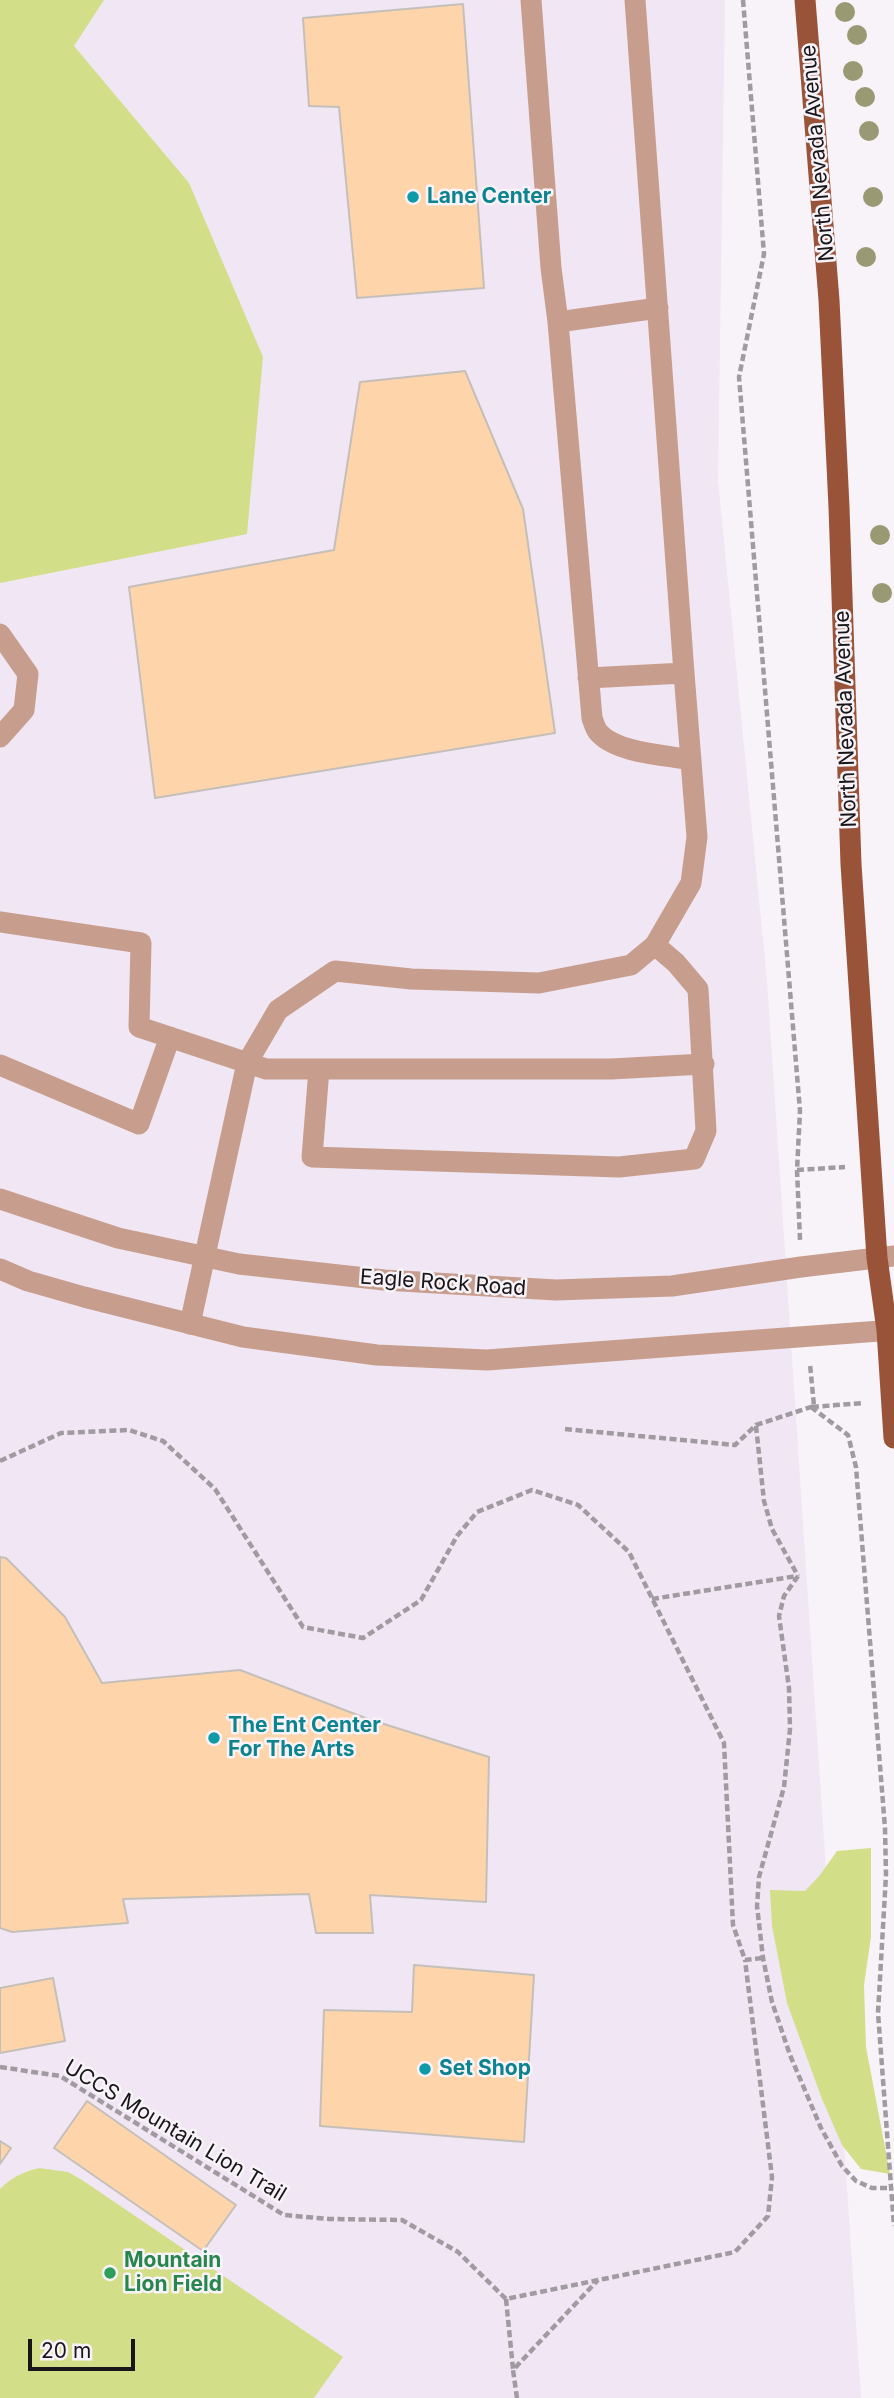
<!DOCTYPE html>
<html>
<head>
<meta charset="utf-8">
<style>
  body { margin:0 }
  #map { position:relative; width:894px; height:2398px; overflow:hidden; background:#f8f3f9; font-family:Inter,sans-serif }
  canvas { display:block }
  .scale { position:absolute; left:28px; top:2339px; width:107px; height:32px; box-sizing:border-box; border:4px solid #181619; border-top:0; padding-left:9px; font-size:21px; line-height:24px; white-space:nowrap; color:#181619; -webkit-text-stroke:5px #f8f3f9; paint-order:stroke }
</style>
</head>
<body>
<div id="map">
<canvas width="894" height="2398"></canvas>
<div class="scale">20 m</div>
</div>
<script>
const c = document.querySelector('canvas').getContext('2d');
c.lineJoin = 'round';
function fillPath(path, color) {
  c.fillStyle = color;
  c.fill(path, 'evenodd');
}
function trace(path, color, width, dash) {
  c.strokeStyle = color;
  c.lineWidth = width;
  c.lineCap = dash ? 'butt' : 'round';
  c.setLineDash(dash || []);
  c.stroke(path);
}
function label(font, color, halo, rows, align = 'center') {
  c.font = font + ' Inter,sans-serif';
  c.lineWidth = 5;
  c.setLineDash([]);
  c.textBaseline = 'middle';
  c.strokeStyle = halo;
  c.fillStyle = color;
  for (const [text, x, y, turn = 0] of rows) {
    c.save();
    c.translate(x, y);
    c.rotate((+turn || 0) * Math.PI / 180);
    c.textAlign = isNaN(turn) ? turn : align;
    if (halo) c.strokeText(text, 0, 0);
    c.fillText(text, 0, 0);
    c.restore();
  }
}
fillPath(new Path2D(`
  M 0,0 L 725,0 L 718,480 L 767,981 L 861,2398 L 0,2398 Z`), '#f1e6f3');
fillPath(new Path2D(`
  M 0,0 L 104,0 L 74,46 L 189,183 L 263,357 L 247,534 L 0,583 Z
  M 871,1848 L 871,1937 L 864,1985 L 866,2047 L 890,2174 L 861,2169 L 842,2145 L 822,2099 L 787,2003 L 772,1926 L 770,1890 L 805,1891 L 820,1875 L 837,1851 Z
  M 39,2168 L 68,2172 L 82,2180 L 343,2357 L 314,2398 L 0,2398 L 0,2189 C 12,2177 23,2172 39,2168 Z`), '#d3de89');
const building = new Path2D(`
  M 463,4 L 484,288 L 357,298 L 339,107 L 309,106 L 303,18 Z
  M 465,371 L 523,509 L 555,733 L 155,798 L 129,587 L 334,550 L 360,382 Z
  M 0,1557 L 6,1558 L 65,1617 L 102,1683 L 240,1670 L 368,1719 L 489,1757 L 486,1902 L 370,1895 L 373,1933 L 316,1933 L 309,1894 L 123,1899 L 128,1923 L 12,1932 L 0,1928 Z
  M 414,1965 L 534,1975 L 524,2142 L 320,2126 L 324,2010 L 412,2012 Z
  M 53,1978 L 65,2041 L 0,2053 L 0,1988 Z
  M 87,2101 L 236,2205 L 203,2251 L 54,2148 Z
  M 0,2141 L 11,2148 L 0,2164 Z`);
fillPath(building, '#fed5ab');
trace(building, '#c5bfba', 2);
trace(new Path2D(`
  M 743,0 L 764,254 L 739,377 L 800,1111 L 797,1170 L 800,1240
  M 797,1170 L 845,1167
  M 811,1407 L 848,1435 L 856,1467 L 885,1828 L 886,1875 L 878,2013 L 894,2226
  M 812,1407 L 863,1403
  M 756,1426 L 764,1501 L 772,1529 L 798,1576
  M 565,1429 L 735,1445 L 756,1425 L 814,1406 L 810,1364
  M 0,1461 L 61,1433 L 129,1430 L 163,1441 L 215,1489 L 303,1627 L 363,1638 L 421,1600 L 457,1536 L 477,1512 L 532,1490 L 578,1505 L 629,1552 L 724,1743 L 733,1925 L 745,1960 L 763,1958
  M 798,1576 L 784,1596 L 779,1616 L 789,1688 L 790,1729 L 784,1787 L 759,1877 L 757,1906 L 763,1958 L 772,2002 L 790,2055 L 821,2128 L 842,2166 L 856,2181 L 872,2188 L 891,2188
  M 652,1599 L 797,1576
  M 0,2067 L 60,2076 L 284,2215 L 329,2219 L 402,2220 L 458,2252 L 506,2299 L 735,2252 L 768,2216 L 772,2177 L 745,1960
  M 506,2299 L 513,2369
  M 517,2398 L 513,2370 L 598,2280`), '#9f9ba0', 4.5, [7, 3.5]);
trace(new Path2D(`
  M 531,0 L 551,268 L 558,322 L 592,718 C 594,723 595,729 599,733 C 617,753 665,755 691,760
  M 558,322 L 658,308
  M 0,634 L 28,674 L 24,710 L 0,737
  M 588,678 L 684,673 L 635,0
  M 0,922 L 141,943 L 139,1027 L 266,1069 L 611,1069 L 704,1064
  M 0,1065 L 139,1124 L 170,1037
  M 319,1069 L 312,1157 L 619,1167 L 694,1159 L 706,1131 L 698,989 L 676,963 L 655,945
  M 190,1324 L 247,1063 L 278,1010 L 335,971 L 411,979 L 539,983 L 631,965 L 655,945 L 691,883 L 697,837 L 684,673`), '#c79e8e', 21);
trace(new Path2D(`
  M 0,1199 L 118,1238 L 239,1264 L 384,1280 L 556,1290 L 672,1286 L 801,1267 L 894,1256
  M 0,1269 L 28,1281 L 84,1297 L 243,1337 L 377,1355 L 487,1360 L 894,1330`), '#c79e8e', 21);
trace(new Path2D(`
  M 805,0 L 829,300 L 839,507 L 851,864 L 877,1258 L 887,1330 L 894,1438`), '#995338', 21);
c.fillStyle = '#999a74';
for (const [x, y] of [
  [845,12],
  [857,35],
  [853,71],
  [865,97],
  [869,131],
  [873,197],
  [866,257],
  [880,535],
  [882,593]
]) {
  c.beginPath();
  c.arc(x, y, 10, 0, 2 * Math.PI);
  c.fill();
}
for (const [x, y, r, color] of [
  [413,197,7,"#0f9aa8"],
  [214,1738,7,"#0f9aa8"],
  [425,2069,7,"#0f9aa8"],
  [110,2273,7,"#2e9e5b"]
]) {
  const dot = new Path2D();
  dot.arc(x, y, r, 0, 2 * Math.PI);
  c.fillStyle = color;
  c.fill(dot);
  trace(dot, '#f8f3f9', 2.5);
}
label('21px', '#181619', '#f8f3f9', [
  ["North Nevada Avenue",818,153,-95],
  ["North Nevada Avenue",846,719,-92],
  ["Eagle Rock Road",443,1283,4],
  ["UCCS Mountain Lion Trail",175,2131,31]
]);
label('bold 21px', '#0d838f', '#f8f3f9', [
  ["Lane Center",427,197],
  ["The Ent Center",228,1726],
  ["For The Arts",228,1750],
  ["Set Shop",439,2069]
], 'left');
label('bold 21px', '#27864d', '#f8f3f9', [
  ["Mountain",124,2261],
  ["Lion Field",124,2285]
], 'left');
</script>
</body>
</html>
